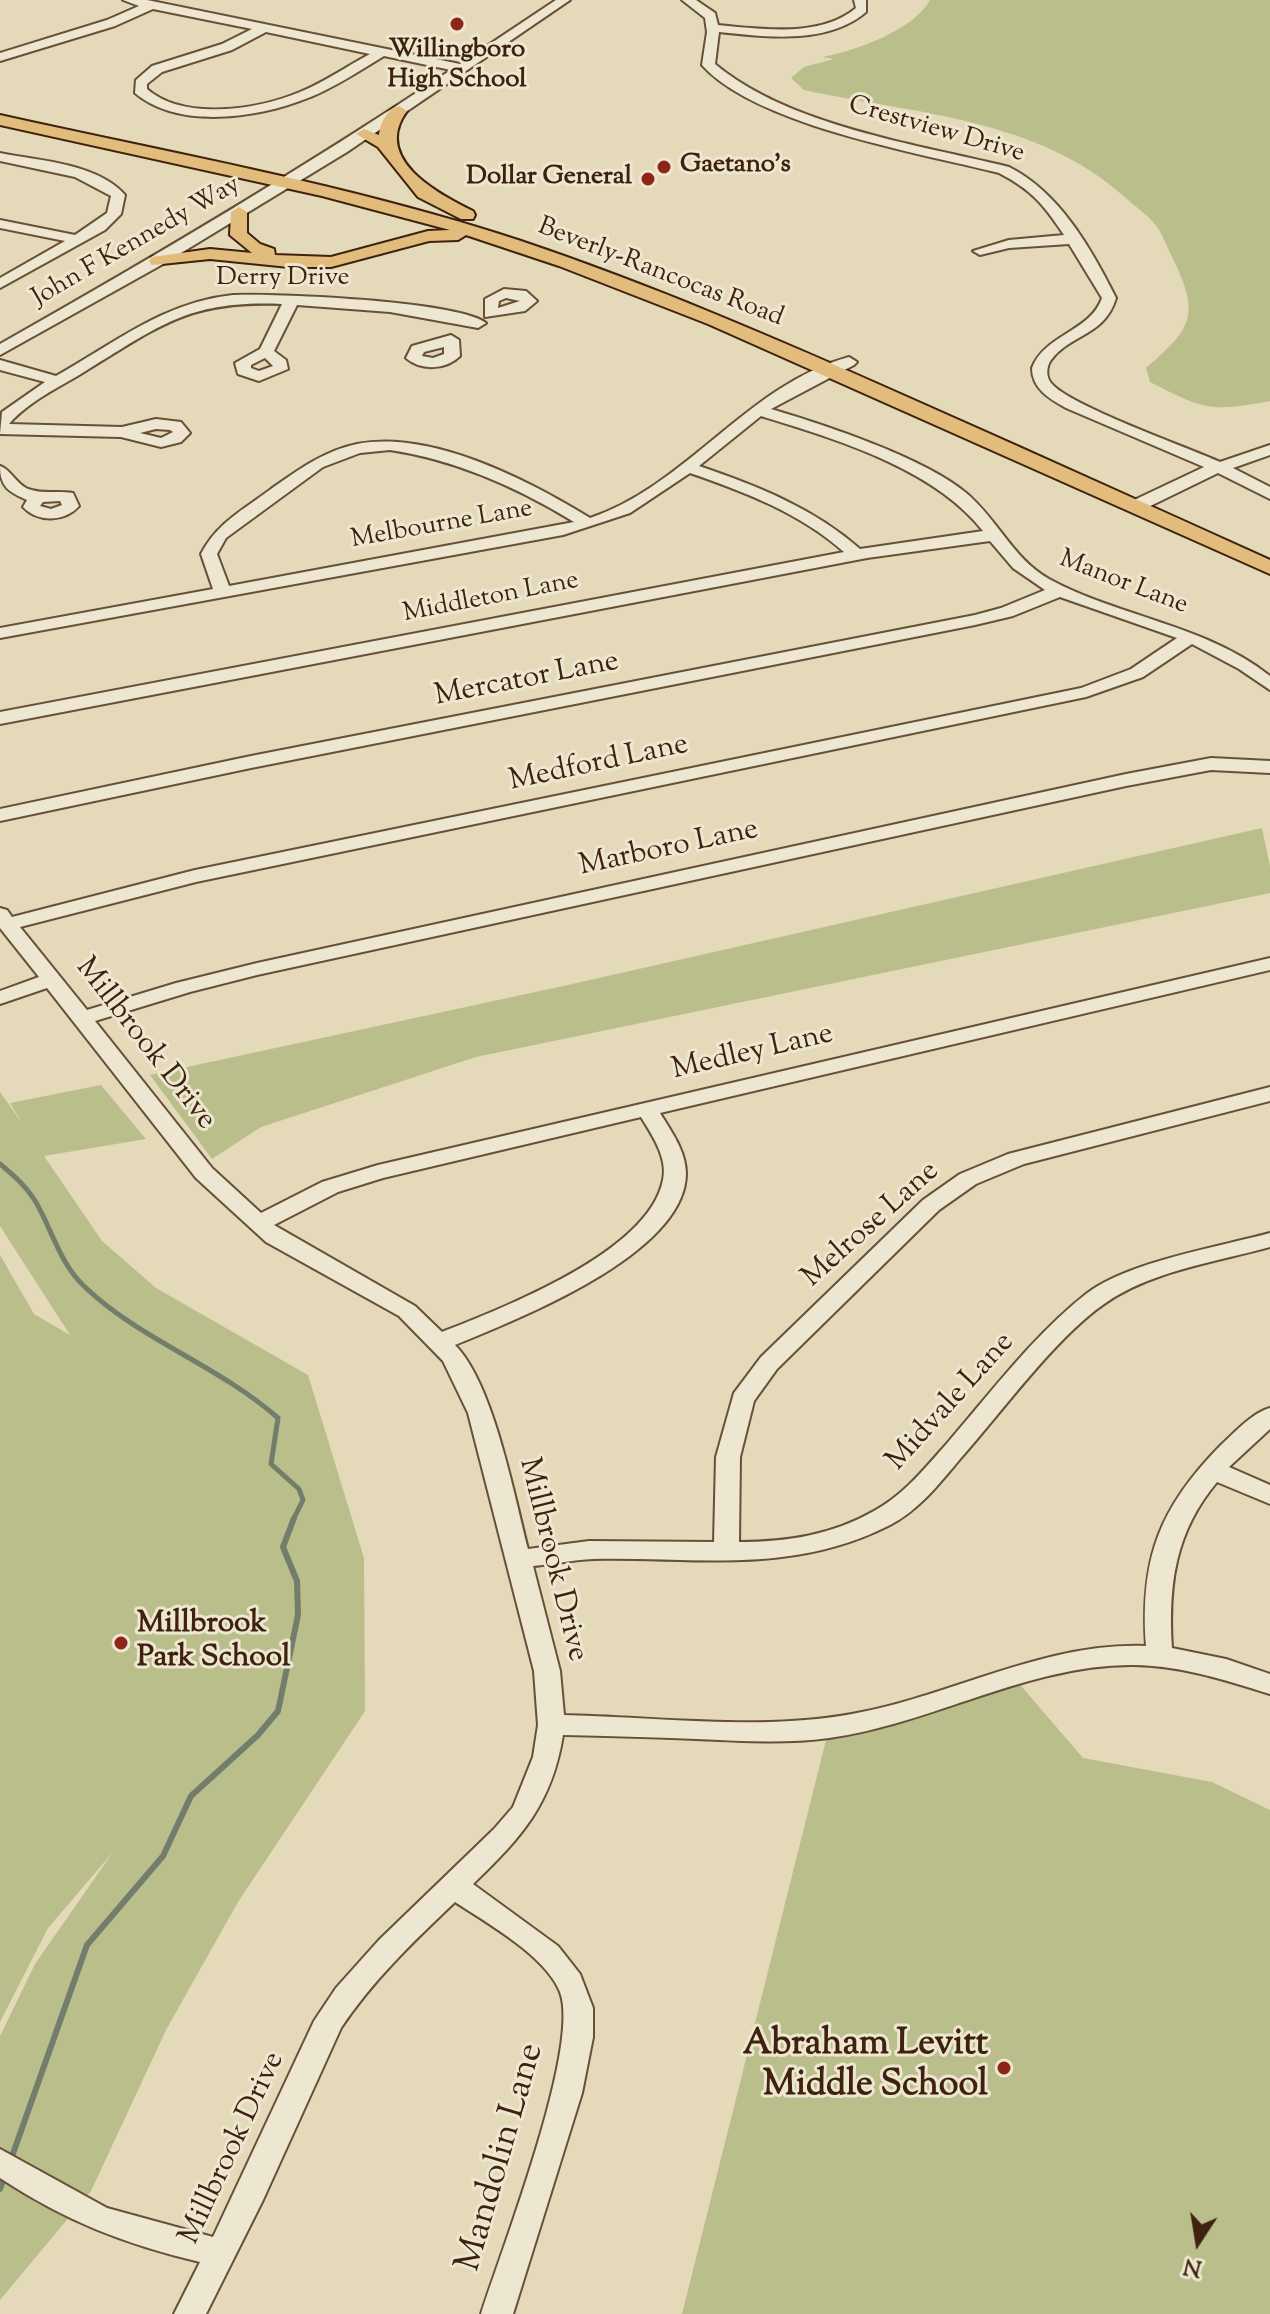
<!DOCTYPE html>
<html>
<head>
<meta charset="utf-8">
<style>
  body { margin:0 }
  #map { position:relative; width:1270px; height:2314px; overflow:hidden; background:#e4d9b8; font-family:"Sorts Mill Goudy",serif }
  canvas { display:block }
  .north { position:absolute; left:1158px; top:2202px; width:80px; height:80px; -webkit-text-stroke:6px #ede6d1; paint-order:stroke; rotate:192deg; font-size:22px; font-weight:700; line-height:32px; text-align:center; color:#3f220d }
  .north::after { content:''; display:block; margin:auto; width:28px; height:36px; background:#3f220d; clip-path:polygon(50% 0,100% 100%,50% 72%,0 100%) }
</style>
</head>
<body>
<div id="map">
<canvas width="1270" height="2314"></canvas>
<div class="north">N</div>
</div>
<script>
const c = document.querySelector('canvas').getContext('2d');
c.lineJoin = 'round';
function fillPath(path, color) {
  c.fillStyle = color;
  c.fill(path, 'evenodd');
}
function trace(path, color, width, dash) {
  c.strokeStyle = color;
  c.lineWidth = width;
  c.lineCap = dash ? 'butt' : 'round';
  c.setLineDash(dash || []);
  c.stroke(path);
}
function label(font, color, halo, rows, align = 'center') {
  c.font = font + ' "Sorts Mill Goudy",serif';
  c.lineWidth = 6;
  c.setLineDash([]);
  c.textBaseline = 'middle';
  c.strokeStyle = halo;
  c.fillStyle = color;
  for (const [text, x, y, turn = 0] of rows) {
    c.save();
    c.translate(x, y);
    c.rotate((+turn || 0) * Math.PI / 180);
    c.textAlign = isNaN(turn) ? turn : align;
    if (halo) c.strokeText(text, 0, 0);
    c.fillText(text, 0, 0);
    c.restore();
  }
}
fillPath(new Path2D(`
  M 930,0 L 1270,0 L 1270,401 C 1209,412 1205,410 1150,382 L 1146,368 C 1190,330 1201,317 1174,261 C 1168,250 1164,238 1158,228 C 1150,217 1137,208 1127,199 C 1039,118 915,114 804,90 L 791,78 L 804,67 L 834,59 L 822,57 C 855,51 913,31 930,0 Z
  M 1262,828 L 1270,866 L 1270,893 L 476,1057 L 261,1127 L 212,1159 L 150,1075 L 568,985 Z
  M 101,1085 L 146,1139 L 44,1156 L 102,1241 L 156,1288 L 308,1375 L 364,1558 L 365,1711 L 238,1902 L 166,2030 L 91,2191 L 0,2300 L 0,2036 L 35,1964 L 113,1852 L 48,1928 L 0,2022 L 0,1255 L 34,1314 L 70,1335 L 0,1226 L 0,1092 L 22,1123 L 10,1103 Z
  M 1016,1680 L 1083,1758 L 1212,1782 L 1270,1810 L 1270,2314 L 682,2314 L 829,1728 Z`), '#b9be8b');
trace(new Path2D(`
  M 0,1164 C 13,1175 25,1185 34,1199 C 52,1228 59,1264 86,1288 C 141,1340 219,1366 278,1418 L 271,1464 L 299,1489 L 303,1500 L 293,1520`), '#737d6b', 5);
trace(new Path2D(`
  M 10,2162 L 87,1945 L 163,1856 L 191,1796 L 258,1735 L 278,1711 L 298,1615 L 297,1581 L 283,1547 L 294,1518
  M 0,2189 L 5,2175`), '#737d6b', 6);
const minor = new Path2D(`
  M 123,0 L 147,0 L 460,64 L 556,0 L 570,0 L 347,152 L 163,264 L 0,355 L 0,344 C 154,257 304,168 451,70 L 384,56 C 359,71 334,88 308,98 C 258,118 179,130 135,93 L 136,80 L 152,66 L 222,44 L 252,29 L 153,9 L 115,26 L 0,61 L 0,53 L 107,20 L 139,6 ZM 266,32 L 370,54 C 347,66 325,82 300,92 C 257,110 184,121 147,89 L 147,84 L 162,72 L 232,50 Z
  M 682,0 L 696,0 L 715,13 L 718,25 C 762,29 820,38 856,8 L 854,0 L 866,0 L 866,12 C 827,45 767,37 719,32 L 715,64 C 789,126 916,144 1009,167 C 1059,192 1091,248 1116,298 C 1105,336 1070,334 1051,360 C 1046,367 1046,377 1051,383 C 1068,405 1187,447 1220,462 L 1270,445 L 1270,455 L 1233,468 L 1270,487 L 1270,499 L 1218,473 L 1142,510 L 1130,510 L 1128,506 L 1130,502 L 1204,467 L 1066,408 C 1050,399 1032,389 1032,368 C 1044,335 1091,331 1102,298 L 1069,244 L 1009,248 L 980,255 L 973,251 L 1009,240 L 1064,235 C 1044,205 1032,190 999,173 C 920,153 755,125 702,65 L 707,32 L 705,18 Z
  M 0,153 C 39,161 97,163 125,195 L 121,214 L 105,230 L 0,288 L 0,278 L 65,241 L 0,228 L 0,220 L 75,235 L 107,213 L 111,196 L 75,177 L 0,161 Z
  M 504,289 L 526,291 L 537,301 L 525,311 L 485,317 L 485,299 ZM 506,298 L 520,301 L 498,308 L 499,301 Z
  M 233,295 C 274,293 459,301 486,323 L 478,328 L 390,312 L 297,305 L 274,351 L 286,360 L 288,369 L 259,381 L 238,374 L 235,363 L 260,349 L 282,304 C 188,300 160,326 84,372 C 58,388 29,401 9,424 L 122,427 L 156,419 L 181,422 L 190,433 L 181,442 L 161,447 L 121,437 L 0,434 L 2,412 L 45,382 L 0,370 L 0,360 L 56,376 C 115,343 164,302 233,295 ZM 265,358 L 273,366 L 259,371 L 251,368 L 251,365 ZM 156,429 L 170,430 L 173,432 L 161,438 L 140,433 Z
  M 451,335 L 459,340 L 460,356 C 446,370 421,371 406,358 L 412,346 ZM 444,347 L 444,354 L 433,358 L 422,356 L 424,352 Z
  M 849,357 L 857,362 L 854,365 L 771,409 C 825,425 922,457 965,492 C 997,518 1013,559 1049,579 C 1121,618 1204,624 1270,676 L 1270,690 L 1239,669 L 1192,644 L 1143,677 L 1086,697 L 196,882 L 20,927 L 87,1010 L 176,983 L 257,963 L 1126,774 L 1211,758 L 1270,761 L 1270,773 L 1211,770 L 1126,786 L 257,975 L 190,992 L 95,1021 L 212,1168 L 261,1213 L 322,1182 L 378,1165 L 1270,958 L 1270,970 L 660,1113 C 671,1131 686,1151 686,1174 C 685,1254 518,1319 455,1345 C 493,1383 514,1495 528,1549 L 589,1541 L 714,1542 L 716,1457 L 734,1393 L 761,1357 L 923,1200 L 960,1174 L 1008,1154 L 1270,1087 L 1270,1101 L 1024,1164 L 976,1184 L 939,1210 L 777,1369 L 754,1401 L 740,1457 L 739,1542 C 787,1542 832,1535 874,1511 C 905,1494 926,1467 949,1441 C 992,1391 1034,1335 1086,1294 C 1127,1262 1218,1247 1270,1233 L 1270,1247 C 1216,1262 1150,1271 1104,1304 C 1055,1338 1001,1413 960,1459 C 939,1484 919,1510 890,1525 C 792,1575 698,1557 593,1559 C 573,1560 552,1564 533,1566 L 560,1671 L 564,1715 C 660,1717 767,1732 862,1712 C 957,1693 1047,1642 1146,1646 C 1140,1559 1159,1508 1221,1445 C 1235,1432 1252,1413 1270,1408 L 1270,1429 L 1229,1467 L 1270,1485 L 1270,1504 L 1217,1482 C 1175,1532 1168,1585 1172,1648 L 1226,1659 L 1270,1674 L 1270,1694 C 1225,1680 1183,1666 1134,1665 C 1029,1664 932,1724 829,1738 C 785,1744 740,1741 696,1739 C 652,1737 607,1736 563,1735 C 552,1804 521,1838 473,1884 L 558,1946 L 580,1974 L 593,2008 L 593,2037 L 582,2093 L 513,2314 L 481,2314 C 501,2251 581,2046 560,1992 C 546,1956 487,1923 455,1902 C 414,1941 373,1980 341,2028 L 263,2200 L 206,2314 L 174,2314 L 200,2262 C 124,2244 66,2221 0,2178 L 0,2149 L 107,2208 L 213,2237 L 314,2021 L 336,1988 L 379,1940 L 494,1829 L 513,1807 L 533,1757 L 538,1725 L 534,1671 L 468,1413 L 443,1361 L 399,1316 L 266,1242 L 196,1178 L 47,988 L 0,1004 L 0,991 L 39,977 L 0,928 L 0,908 L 7,910 L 12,917 L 195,870 L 1081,688 L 1131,669 L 1177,638 L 1060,597 L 1013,616 L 975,625 L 251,768 L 0,821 L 0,809 L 251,756 L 975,615 L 1001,608 L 1045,590 L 1013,568 L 990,541 L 867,558 L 0,724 L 0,712 L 844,552 C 800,513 745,492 690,473 L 630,513 L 563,535 L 0,638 L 0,628 L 213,589 L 201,554 C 217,523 243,510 271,489 C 298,470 324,451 357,444 C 431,430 528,480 590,518 C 688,485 747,385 849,357 ZM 761,416 C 835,439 934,468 983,531 L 860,549 C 813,508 758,486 699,466 ZM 390,450 C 456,460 517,487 574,522 L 229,586 L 217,554 L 226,538 L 323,467 L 360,453 ZM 641,1117 C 652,1135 668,1158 663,1180 C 649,1252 505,1307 442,1332 L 415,1306 L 274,1225 L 338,1192 L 383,1178 Z
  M 0,466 C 11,470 15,482 26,488 C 41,495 56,490 73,493 L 79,506 C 65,522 38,523 23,507 L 27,500 C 9,492 0,487 0,466 ZM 60,501 L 62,505 L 51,509 L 40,506 L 43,502 Z`);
const major = new Path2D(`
  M 399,106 L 407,111 C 372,158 436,193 473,211 L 475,215 L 473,219 L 461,219 L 418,197 L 378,147 L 356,134 L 364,129 L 379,135 C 380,124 387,109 399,106 Z
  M 0,115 C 174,154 351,185 521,241 C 652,285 779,340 905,396 C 1027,450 1149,505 1270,560 L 1270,574 L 708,324 L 559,266 L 466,235 L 458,240 L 429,241 L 331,267 L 289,267 L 210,259 L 152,265 L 149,261 L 152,257 L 210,249 L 252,253 L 230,235 L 231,212 L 239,207 L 247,212 L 247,233 L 260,244 L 274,249 L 275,255 L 331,257 L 428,231 L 450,230 L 322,196 L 0,125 Z`);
trace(minor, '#685038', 4);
trace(major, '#3f220d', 4);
fillPath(minor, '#ede6d1');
fillPath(major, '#e2bc7c');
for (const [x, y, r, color] of [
  [457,24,8,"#8f2418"],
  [664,167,8,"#8f2418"],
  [648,179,8,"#8f2418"],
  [121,1643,8,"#8f2418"],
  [1004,2068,8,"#8f2418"]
]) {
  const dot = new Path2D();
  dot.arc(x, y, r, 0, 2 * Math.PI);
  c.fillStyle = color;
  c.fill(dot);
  trace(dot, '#ede6d1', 3);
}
label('bold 26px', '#3f220d', '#ede6d1', [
  ["Willingboro",457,52],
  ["High School",457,82],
  ["Gaetano's",680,167,"left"],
  ["Dollar General",632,179,"right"]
]);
label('26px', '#3f220d', '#ede6d1', [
  ["Crestview Drive",936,131,16],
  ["John F Kennedy Way",137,243,-30],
  ["Beverly-Rancocas Road",660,274,21],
  ["Derry Drive",283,280],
  ["Melbourne Lane",442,526,-10],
  ["Manor Lane",1123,584,21],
  ["Middleton Lane",491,599,-11]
]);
label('30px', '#3f220d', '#ede6d1', [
  ["Mercator Lane",527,681,-11],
  ["Medford Lane",599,765,-12],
  ["Marboro Lane",669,850,-12],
  ["Millbrook Drive",144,1045,52],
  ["Medley Lane",753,1054,-13],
  ["Melrose Lane",872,1226,-42],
  ["Midvale Lane",952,1403,-48],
  ["Millbrook Drive",551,1560,76],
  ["Millbrook Drive",234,2149,-65]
]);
label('bold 30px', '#3f220d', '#ede6d1', [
  ["Millbrook",137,1626],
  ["Park School",137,1660]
], 'left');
label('bold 36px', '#3f220d', '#ede6d1', [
  ["Abraham Levitt",988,2047],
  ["Middle School",988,2088]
], 'right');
label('36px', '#3f220d', '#ede6d1', [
  ["Mandolin Lane",503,2158,-74]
]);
</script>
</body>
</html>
